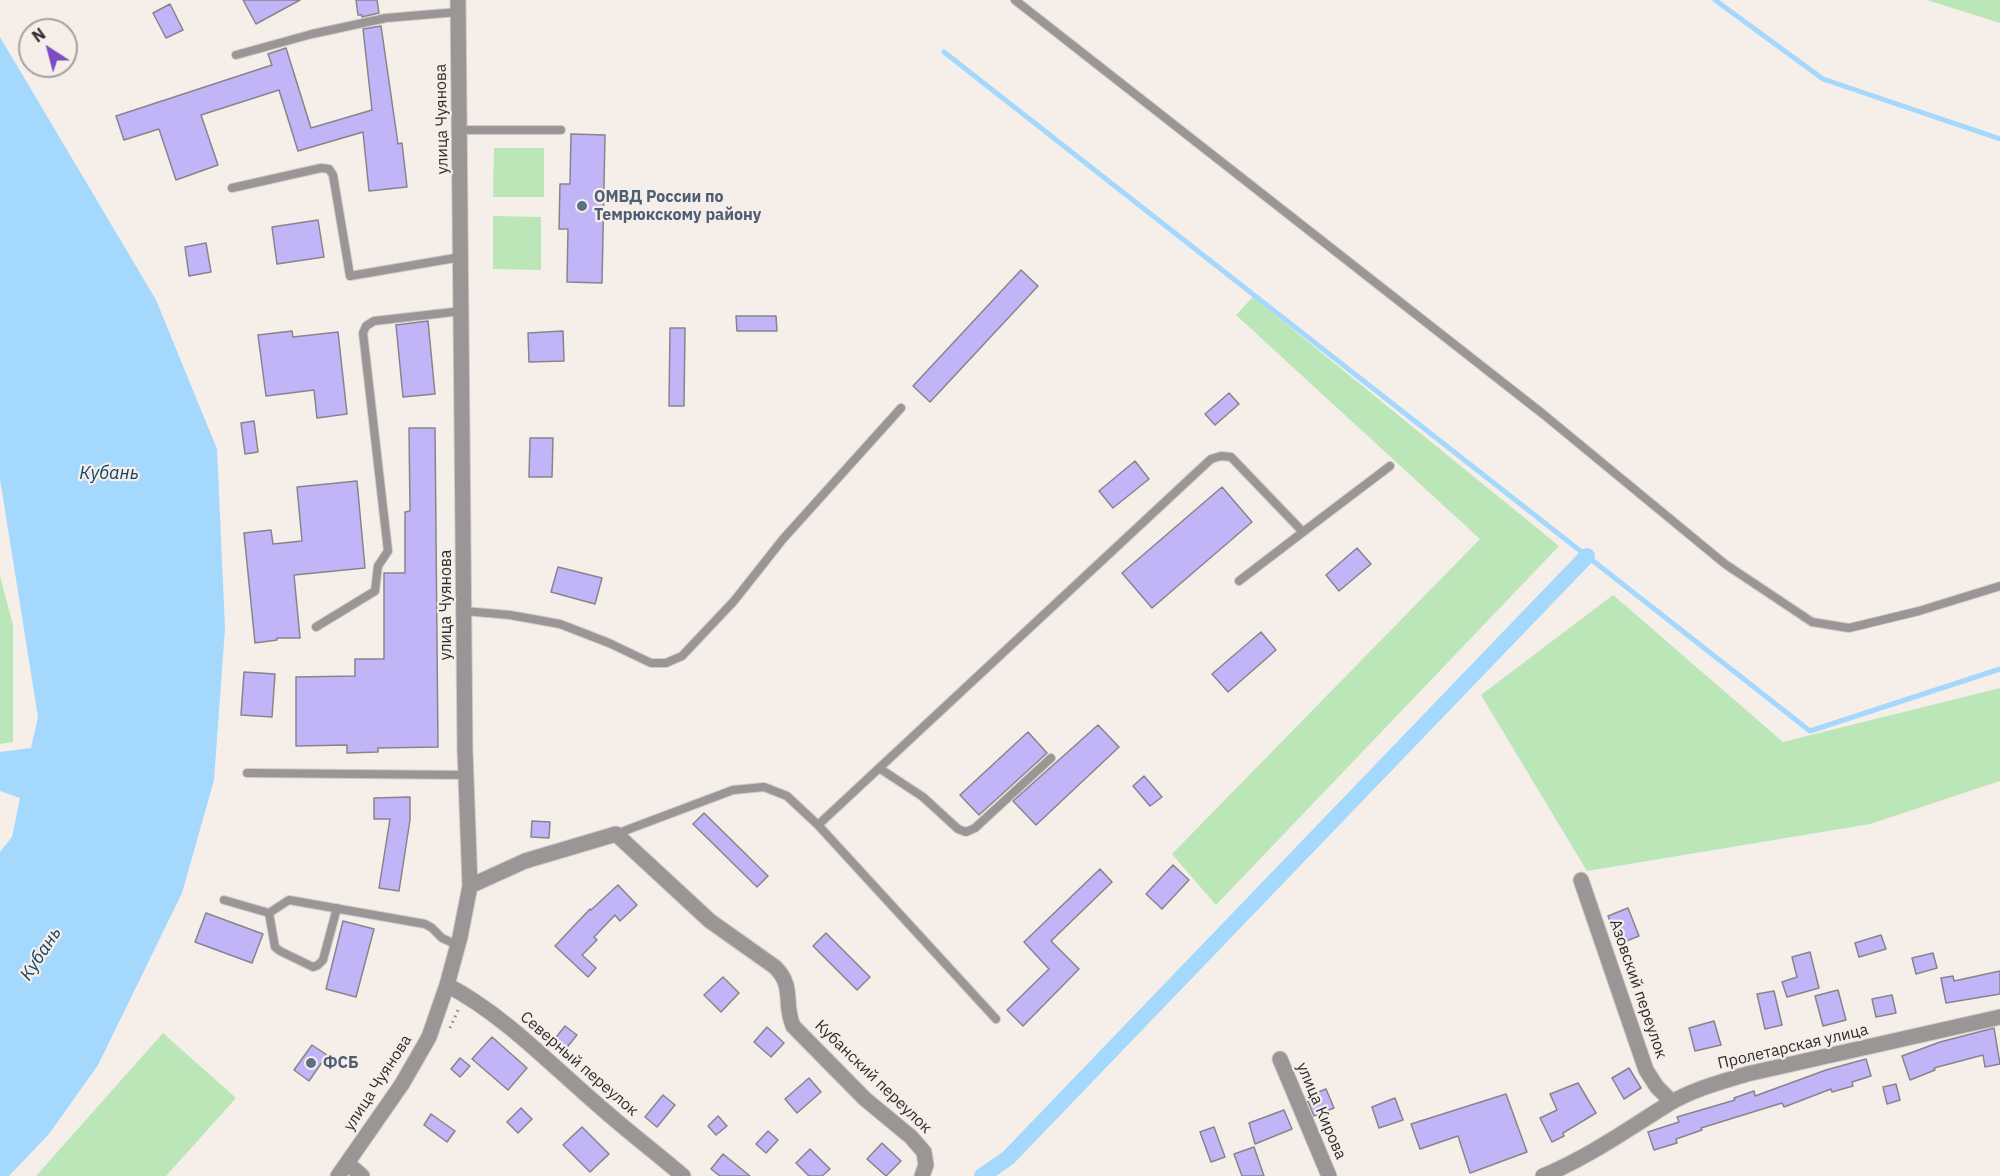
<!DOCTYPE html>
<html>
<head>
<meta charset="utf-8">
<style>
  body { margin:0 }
  #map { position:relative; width:2000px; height:1176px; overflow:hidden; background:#f5eee9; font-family:"IBM Plex Sans",sans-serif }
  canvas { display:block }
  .north { position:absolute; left:18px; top:18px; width:60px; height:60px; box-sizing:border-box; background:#f5eee9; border:2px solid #a6a19d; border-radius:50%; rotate:324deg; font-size:16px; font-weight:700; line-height:24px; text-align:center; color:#302d2c }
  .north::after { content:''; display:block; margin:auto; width:21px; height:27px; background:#7d4cc3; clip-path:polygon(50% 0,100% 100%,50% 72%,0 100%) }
</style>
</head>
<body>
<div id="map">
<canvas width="2000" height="1176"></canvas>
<div class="north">N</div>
</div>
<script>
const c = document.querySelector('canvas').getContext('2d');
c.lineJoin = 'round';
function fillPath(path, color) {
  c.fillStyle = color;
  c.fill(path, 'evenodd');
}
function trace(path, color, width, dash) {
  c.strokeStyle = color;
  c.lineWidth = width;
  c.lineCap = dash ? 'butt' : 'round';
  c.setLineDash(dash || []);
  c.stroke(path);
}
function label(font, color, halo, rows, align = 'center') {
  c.font = font + ' "IBM Plex Sans",sans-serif';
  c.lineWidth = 4.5;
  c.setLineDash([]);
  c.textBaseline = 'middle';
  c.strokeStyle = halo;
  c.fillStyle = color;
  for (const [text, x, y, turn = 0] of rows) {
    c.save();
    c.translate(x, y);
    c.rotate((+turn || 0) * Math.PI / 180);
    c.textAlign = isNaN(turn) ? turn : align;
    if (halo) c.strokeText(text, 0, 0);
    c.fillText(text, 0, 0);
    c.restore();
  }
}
fillPath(new Path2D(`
  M 1927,0 L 2000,0 L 2000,23 Z
  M 494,148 L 544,148 L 544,197 L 493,197 Z
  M 493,216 L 541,217 L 541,270 L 493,269 Z
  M 1253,297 L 1559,546 L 1216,905 L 1172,854 L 1480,539 L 1236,315 Z
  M 0,576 L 13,625 L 13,742 L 0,744 Z
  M 1613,595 L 1783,742 L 2000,688 L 2000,781 L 1870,824 L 1587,871 L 1481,695 Z
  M 163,1033 L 236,1098 L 166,1176 L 36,1176 Z`), '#bae6b8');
fillPath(new Path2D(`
  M 0,37 L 156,300 L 217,449 L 225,628 L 214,780 L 182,893 L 98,1065 L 49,1134 L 9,1176 L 0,1176 L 0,852 L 12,837 L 20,798 L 0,791 L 0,752 L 31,748 L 38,717 L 0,479 Z`), '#a4d8fd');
trace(new Path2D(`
  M 1715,0 L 1823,79 L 2000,139
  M 944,52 L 1810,731 L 2000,669`), '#a4d8fd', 5);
trace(new Path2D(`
  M 982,1176 L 1008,1158 L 1587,556`), '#a4d8fd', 16);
const building = new Path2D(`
  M 243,0 L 300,0 L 256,24 Z
  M 356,0 L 377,0 L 379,13 L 362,17 L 362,15 L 358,15 Z
  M 170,4 L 183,30 L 166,38 L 153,13 Z
  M 381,26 L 398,144 L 402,143 L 407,187 L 369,191 L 363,132 L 298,151 L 279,90 L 201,115 L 218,165 L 176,180 L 159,129 L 124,140 L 116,116 L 272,65 L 268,54 L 286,48 L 311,128 L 372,110 L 363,29 Z
  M 571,134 L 605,135 L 602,283 L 567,282 L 568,229 L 559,229 L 560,184 L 570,184 Z
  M 318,220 L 324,257 L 277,264 L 272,227 Z
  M 206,243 L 211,272 L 189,276 L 185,247 Z
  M 1021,270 L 1038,286 L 930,402 L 913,386 Z
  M 736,316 L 776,316 L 777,331 L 737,331 Z
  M 428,321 L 435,394 L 403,397 L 396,325 Z
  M 670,328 L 685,328 L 684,406 L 669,406 Z
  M 292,331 L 293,337 L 338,332 L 347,414 L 317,418 L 314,390 L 266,396 L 258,335 Z
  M 563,331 L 564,361 L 529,362 L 528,333 Z
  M 1229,393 L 1239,404 L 1215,425 L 1205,414 Z
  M 254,421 L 258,452 L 245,454 L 241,423 Z
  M 409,428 L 435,428 L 438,747 L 378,748 L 378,752 L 347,753 L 347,745 L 296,746 L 296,677 L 355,676 L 355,659 L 384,659 L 384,573 L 405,573 L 405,512 L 410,511 Z
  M 530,438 L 553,438 L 552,477 L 529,477 Z
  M 1135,461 L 1149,479 L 1113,508 L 1099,491 Z
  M 357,481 L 365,568 L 294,575 L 300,638 L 277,638 L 277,640 L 255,643 L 244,533 L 271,530 L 273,544 L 302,541 L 297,487 Z
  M 1222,487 L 1252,522 L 1152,608 L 1122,573 Z
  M 1357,548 L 1371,564 L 1339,591 L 1326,575 Z
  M 558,567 L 602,578 L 595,604 L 551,592 Z
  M 1261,632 L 1276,650 L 1228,692 L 1212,674 Z
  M 244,672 L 275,674 L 272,717 L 241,715 Z
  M 1098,725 L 1119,747 L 1036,825 L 1013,801 Z
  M 1028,732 L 1047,753 L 979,815 L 960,795 Z
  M 1144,776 L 1162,797 L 1150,806 L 1133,786 Z
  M 410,797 L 410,820 L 399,891 L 379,888 L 390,819 L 374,819 L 374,798 Z
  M 704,813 L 768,876 L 757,887 L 693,824 Z
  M 532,821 L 550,822 L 549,838 L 531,837 Z
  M 1173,865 L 1189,880 L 1162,909 L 1146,894 Z
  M 1100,869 L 1112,882 L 1051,941 L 1079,969 L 1023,1026 L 1007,1010 L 1049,969 L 1024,942 Z
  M 618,885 L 637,905 L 620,921 L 615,915 L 594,937 L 597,940 L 582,955 L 596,968 L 588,977 L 555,946 L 590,909 L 591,910 Z
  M 1628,908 L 1639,936 L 1619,944 L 1608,916 Z
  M 206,913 L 263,934 L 252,963 L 195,942 Z
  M 343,921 L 374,929 L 356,997 L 326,989 Z
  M 826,933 L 870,977 L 857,990 L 813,946 Z
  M 1881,935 L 1886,949 L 1859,957 L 1855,943 Z
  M 1810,952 L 1819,988 L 1787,997 L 1782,982 L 1797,977 L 1792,957 Z
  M 1933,953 L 1937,968 L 1916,974 L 1912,958 Z
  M 2000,971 L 2000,994 L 1946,1003 L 1941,978 L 1953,976 L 1954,981 Z
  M 723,977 L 739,993 L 721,1012 L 704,995 Z
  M 1838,990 L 1846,1020 L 1823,1026 L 1815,996 Z
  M 1774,991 L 1782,1025 L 1765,1029 L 1757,994 Z
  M 1892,995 L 1896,1013 L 1876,1017 L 1872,999 Z
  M 1714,1021 L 1721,1045 L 1695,1051 L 1689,1028 Z
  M 565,1026 L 577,1035 L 564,1051 L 553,1041 Z
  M 767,1027 L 784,1043 L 771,1057 L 754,1042 Z
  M 1994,1028 L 2000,1064 L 1985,1067 L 1983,1055 L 1934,1068 L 1935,1070 L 1910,1080 L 1902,1056 L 1940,1042 Z
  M 492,1037 L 527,1068 L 508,1090 L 472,1059 Z
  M 312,1045 L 327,1055 L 309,1081 L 294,1070 Z
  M 460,1058 L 470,1066 L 460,1077 L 451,1069 Z
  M 1866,1059 L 1871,1076 L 1852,1082 L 1853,1086 L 1832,1092 L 1831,1089 L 1784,1107 L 1782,1103 L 1701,1128 L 1702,1130 L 1676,1139 L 1677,1143 L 1654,1150 L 1648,1132 L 1679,1122 L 1677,1117 L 1735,1100 L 1734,1098 L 1754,1091 L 1755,1096 L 1826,1070 Z
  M 1629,1068 L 1641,1088 L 1624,1099 L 1612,1078 Z
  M 809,1078 L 821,1092 L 797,1113 L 785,1099 Z
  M 1578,1083 L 1596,1113 L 1563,1133 L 1564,1136 L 1552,1142 L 1540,1118 L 1557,1110 L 1550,1094 Z
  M 1896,1084 L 1900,1100 L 1887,1104 L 1883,1087 Z
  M 1326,1089 L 1334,1108 L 1314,1116 L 1306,1097 Z
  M 1506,1094 L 1527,1152 L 1470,1173 L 1458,1136 L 1420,1149 L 1411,1124 Z
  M 663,1095 L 675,1105 L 657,1127 L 645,1117 Z
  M 1395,1098 L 1403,1120 L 1379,1128 L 1372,1107 Z
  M 521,1108 L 532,1119 L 518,1133 L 507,1122 Z
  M 1284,1110 L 1292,1129 L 1255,1144 L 1249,1123 Z
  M 431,1114 L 455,1131 L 447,1142 L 424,1125 Z
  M 718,1116 L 727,1126 L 716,1135 L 708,1126 Z
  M 582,1127 L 609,1154 L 590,1172 L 563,1145 Z
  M 1214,1127 L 1225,1157 L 1211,1162 L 1200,1132 Z
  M 768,1131 L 778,1140 L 766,1153 L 756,1144 Z
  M 882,1143 L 901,1161 L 886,1176 L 867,1159 Z
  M 1254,1147 L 1264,1176 L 1242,1176 L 1234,1154 Z
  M 810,1149 L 830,1169 L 822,1176 L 809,1176 L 796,1163 Z
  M 723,1154 L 750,1176 L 720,1176 L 711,1169 Z`);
fillPath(building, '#c2b5f7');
trace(building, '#86858c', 1.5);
const lane = new Path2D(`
  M 1015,0 L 1543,414 L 1725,564 L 1812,622 L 1849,628 L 1919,611 L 2000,586
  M 236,55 L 312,34 L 386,18 L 458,12
  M 460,130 L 561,130
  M 232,188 L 321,168 L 329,169 L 333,175 L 350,276 L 461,257
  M 1239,581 L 1303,532
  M 464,611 L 510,615 L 560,624 L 609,643 L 651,663 L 666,663 L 682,656 L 734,601 L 783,539 L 901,408
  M 316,627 L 375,591 L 378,566 L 388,551 L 363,333 L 366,326 L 374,321 L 462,311
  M 879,768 L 923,797 L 958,829 L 966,832 L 975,828 L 1051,758
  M 247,773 L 466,775
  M 818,825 L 1211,459 L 1221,456 L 1231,457 L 1303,532 L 1390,466
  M 616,834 L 733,790 L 764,787 L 787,796 L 818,825 L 996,1019
  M 224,900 L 269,913 L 289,900 L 425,924 L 432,928 L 442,938 L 457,945
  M 269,913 L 275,947 L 280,951 L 313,967 L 318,965 L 323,960 L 337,908`);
const street = new Path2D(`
  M 1581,880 L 1646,1070 L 1657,1087 L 1672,1102
  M 470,886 L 525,861 L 616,834 L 710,921 L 775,967 C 795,987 783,1002 793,1026 L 865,1099 L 911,1137 L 924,1152 L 926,1165 L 922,1176
  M 447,985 C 504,1015 549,1063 598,1105 C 626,1130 655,1152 683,1176
  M 1280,1059 L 1329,1176
  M 347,1163 L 362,1176
  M 338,1176 L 402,1084 L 429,1037 L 447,985 L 460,937 L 470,886 L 465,751 L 458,0
  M 1543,1176 C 1589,1157 1628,1129 1670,1103 C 1694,1089 1721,1082 1747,1074 L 2000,1017`);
trace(lane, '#d2cbc7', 10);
trace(street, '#d2cbc7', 17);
trace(new Path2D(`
  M 450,1028 L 458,1010`), '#8e8986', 3, [1.5, 4.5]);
trace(lane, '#999695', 8);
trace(street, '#999695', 15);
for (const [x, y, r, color] of [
  [582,206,6,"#5c6f8a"],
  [311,1063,6,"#5c6f8a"]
]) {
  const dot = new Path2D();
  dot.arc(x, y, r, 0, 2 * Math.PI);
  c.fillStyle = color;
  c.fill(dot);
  trace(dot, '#f5eee9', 2);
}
label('16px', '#302d2c', '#f5eee9', [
  ["улица Чуянова",442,119,-91],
  ["улица Чуянова",446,605,-90],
  ["Азовский переулок",1638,989,71],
  ["Пролетарская улица",1793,1047,-13],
  ["Северный переулок",579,1064,41],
  ["Кубанский переулок",873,1077,44],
  ["улица Чуянова",378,1083,-57],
  ["улица Кирова",1321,1111,67]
]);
label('bold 16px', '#4e5e75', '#f5eee9', [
  ["ОМВД России по",594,197],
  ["Темрюкскому району",594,215],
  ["ФСБ",323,1063]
], 'left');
label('italic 18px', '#124564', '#f5eee9', [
  ["Кубань",109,474],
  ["Кубань",41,954,-57]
]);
</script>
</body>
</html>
